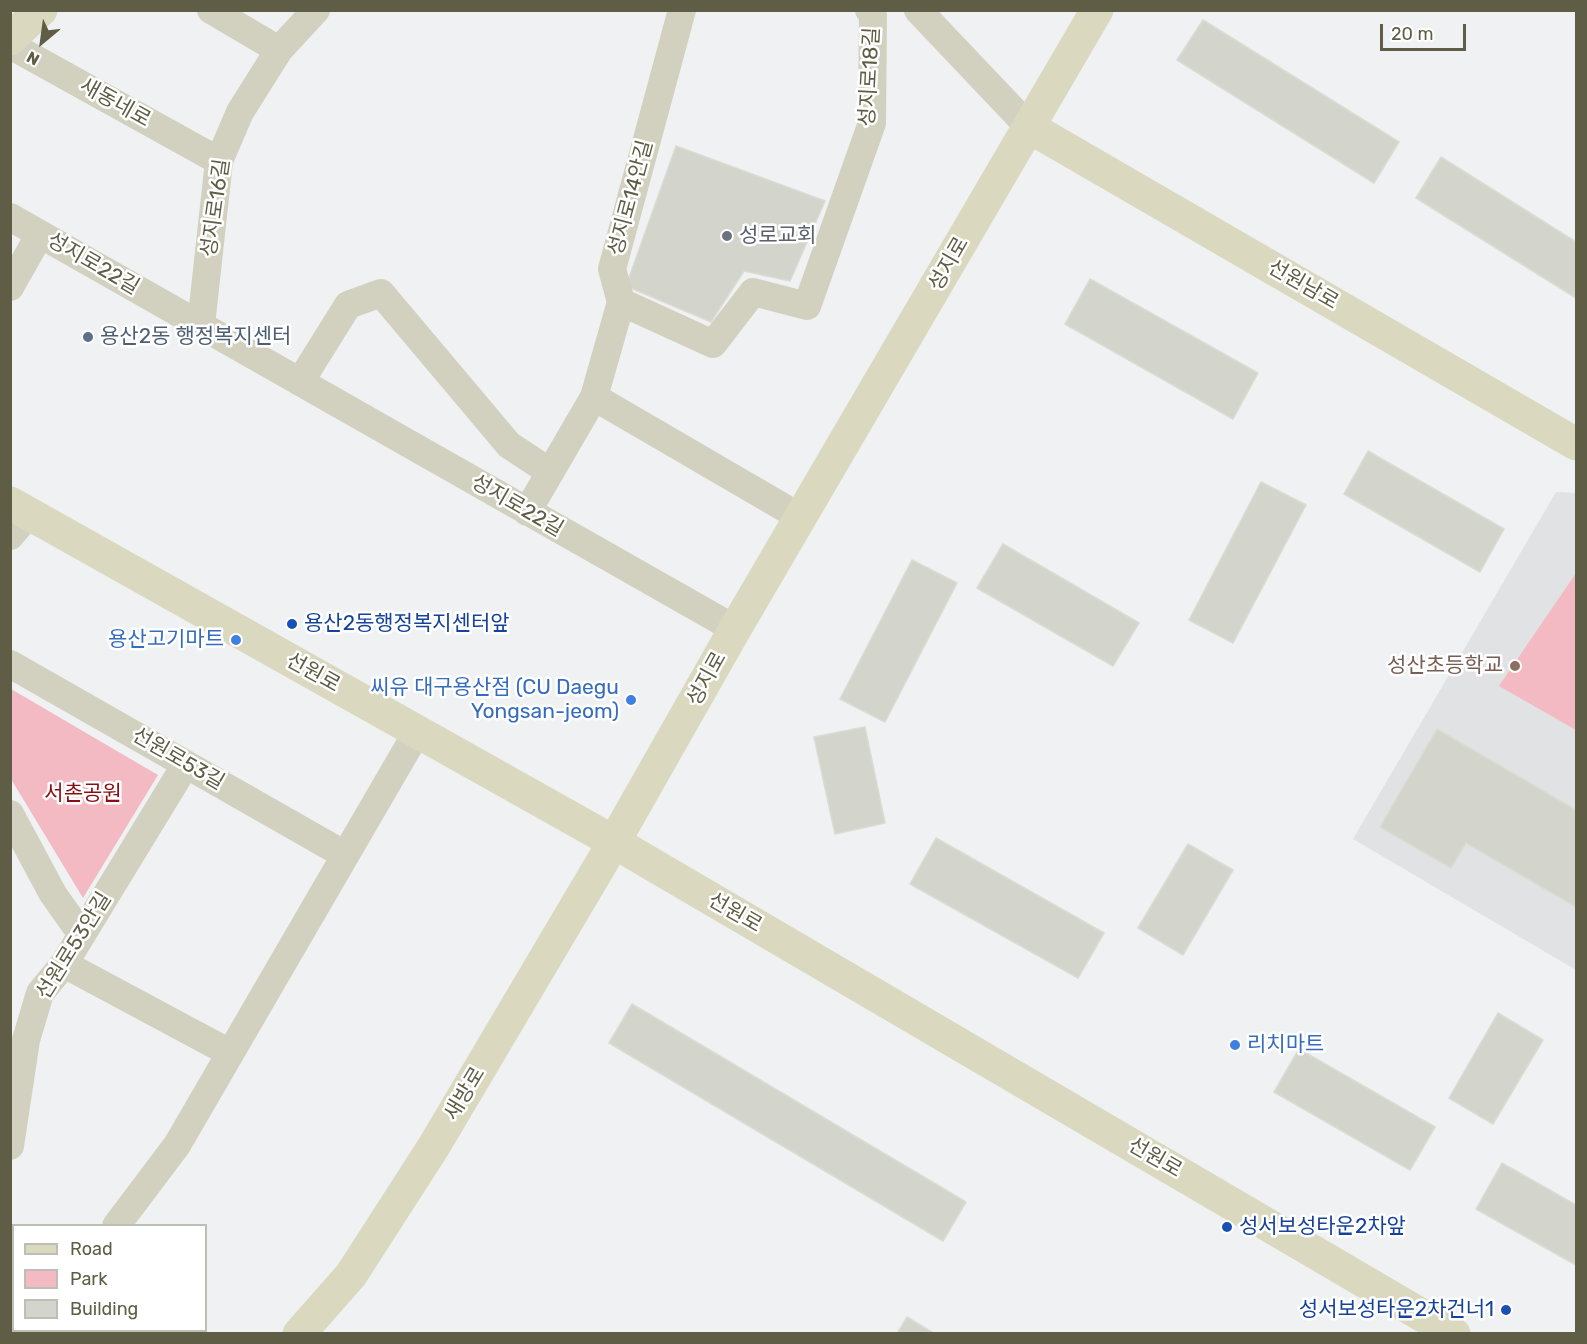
<!DOCTYPE html>
<html>
<head>
<meta charset="utf-8">
<style>
  body { margin:0 }
  #map { position:relative; width:1587px; height:1344px; overflow:hidden; background:#eff1f2; font-family:Rubik,sans-serif }
  canvas { display:block }
  .frame { position:absolute; inset:0; border:12px solid #5f5d45; pointer-events:none }
  .legend { position:absolute; left:12px; top:1224px; width:195px; height:108px; box-sizing:border-box; background:#fff; border:2px solid #bfbeb5; margin:0; padding:8px 10px; list-style:none; font-size:18px; color:#5f5d45 }
  .legend li { display:flex; align-items:center; gap:12px; height:30px }
  .legend b { width:30px; border:2px solid #bfbeb5 }
  .north { position:absolute; left:12px; top:12px; width:60px; height:60px; -webkit-text-stroke:4px #fff; paint-order:stroke; rotate:209deg; font-size:16px; font-weight:700; line-height:24px; text-align:center; color:#5f5d45 }
  .north::after { content:''; display:block; margin:auto; width:21px; height:27px; background:#5f5d45; clip-path:polygon(50% 0,100% 100%,50% 72%,0 100%) }
  .scale { position:absolute; left:1380px; top:24px; width:86px; height:27px; box-sizing:border-box; border:3px solid #5f5d45; border-top:0; padding-left:8px; font-size:18px; line-height:21px; white-space:nowrap; color:#5f5d45; -webkit-text-stroke:4px #fff; paint-order:stroke }
</style>
</head>
<body>
<div id="map">
<canvas width="1587" height="1344"></canvas>
<div class="frame"></div>
<ul class="legend">
<li><b style="height:8px;background:#dad9c0"></b>Road</li>
<li><b style="height:16px;background:#f3bac3"></b>Park</li>
<li><b style="height:16px;background:#d3d4cb"></b>Building</li>
</ul>
<div class="north">N</div>
<div class="scale">20 m</div>
</div>
<script>
const c = document.querySelector('canvas').getContext('2d');
c.lineJoin = 'round';
function fillPath(path, color) {
  c.fillStyle = color;
  c.fill(path, 'evenodd');
}
function trace(path, color, width, dash) {
  c.strokeStyle = color;
  c.lineWidth = width;
  c.lineCap = dash ? 'butt' : 'round';
  c.setLineDash(dash || []);
  c.stroke(path);
}
function label(font, color, halo, rows, align = 'center') {
  c.font = font + ' Rubik,"Noto Sans KR",sans-serif';
  c.lineWidth = 5;
  c.setLineDash([]);
  c.textBaseline = 'middle';
  c.strokeStyle = halo;
  c.fillStyle = color;
  for (const [text, x, y, turn = 0] of rows) {
    c.save();
    c.translate(x, y);
    c.rotate((+turn || 0) * Math.PI / 180);
    c.textAlign = isNaN(turn) ? turn : align;
    if (halo) c.strokeText(text, 0, 0);
    c.fillText(text, 0, 0);
    c.restore();
  }
}
fillPath(new Path2D(`
  M 1556,492 L 1576,493 L 1576,970 L 1353,839 Z`), '#e1e2e3');
fillPath(new Path2D(`
  M 1576,573 L 1576,730 L 1499,686 Z
  M 11,689 L 158,775 L 83,898 L 11,779 Z`), '#f3bac3');
const building = new Path2D(`
  M 1203,20 L 1399,142 L 1374,183 L 1177,60 Z
  M 676,146 L 825,201 L 790,281 L 744,271 L 711,322 L 626,286 Z
  M 1441,157 L 1576,242 L 1576,298 L 1416,198 Z
  M 1090,279 L 1258,373 L 1233,419 L 1065,324 Z
  M 1368,451 L 1504,529 L 1480,572 L 1344,494 Z
  M 1261,482 L 1306,505 L 1233,643 L 1189,620 Z
  M 1003,544 L 1139,623 L 1113,666 L 977,588 Z
  M 912,560 L 957,583 L 885,722 L 840,699 Z
  M 865,727 L 885,823 L 835,834 L 814,737 Z
  M 1437,729 L 1576,810 L 1576,907 L 1466,843 L 1451,868 L 1380,827 Z
  M 936,838 L 1104,933 L 1078,978 L 910,884 Z
  M 1188,844 L 1233,870 L 1183,955 L 1138,928 Z
  M 632,1004 L 966,1202 L 943,1241 L 609,1043 Z
  M 1498,1013 L 1543,1040 L 1493,1124 L 1449,1098 Z
  M 1299,1049 L 1435,1127 L 1410,1170 L 1274,1092 Z
  M 1502,1163 L 1576,1205 L 1576,1265 L 1476,1209 Z
  M 907,1317 L 935,1334 L 897,1334 Z`);
fillPath(building, '#d3d4cb');
trace(building, '#dadbd3', 1.5);
trace(new Path2D(`
  M 211,10 L 279,50
  M 918,10 L 1029,127
  M 10,45 L 219,161
  M 10,217 L 735,629
  M 10,287 L 40,234
  M 621,302 L 713,344 L 753,292 L 807,306 L 872,123 L 873,15 L 869,10
  M 201,325 L 219,161 L 240,112 L 279,50 L 316,10
  M 300,382 L 348,305 L 381,293 L 509,445 L 550,472
  M 594,397 L 800,517
  M 527,512 L 594,397 L 621,302 L 612,269 L 682,10
  M 10,536 L 29,514
  M 10,664 L 345,855
  M 10,814 L 53,894 L 82,935
  M 64,964 L 230,1053
  M 10,1146 L 26,1040 L 40,993 L 64,964 L 186,764
  M 116,1226 L 177,1145 L 417,732
  M 10,1319 L 14,1317`), '#d2d1bf', 28);
trace(new Path2D(`
  M 10,39 L 41,10
  M 1029,127 L 1576,444
  M 10,503 L 614,842 L 1454,1334
  M 299,1334 L 351,1275 L 434,1146 L 614,842 L 735,629 L 1097,10`), '#dad9c0', 33);
for (const [x, y, r, color] of [
  [727,236,6,"#6b7280"],
  [88,337,6,"#5c6f8a"],
  [292,624,6,"#1a4fb4"],
  [236,640,6,"#3f7fe0"],
  [1515,666,6,"#8d6e63"],
  [631,700,6,"#3f7fe0"],
  [1235,1045,6,"#3f7fe0"],
  [1227,1227,6,"#1a4fb4"],
  [1506,1310,6,"#1a4fb4"]
]) {
  const dot = new Path2D();
  dot.arc(x, y, r, 0, 2 * Math.PI);
  c.fillStyle = color;
  c.fill(dot);
  trace(dot, '#fff', 2);
}
label('21px', '#5f5d45', '#fff', [
  ["성지로18길",870,77,-87],
  ["새동네로",115,103,29],
  ["성지로14안길",631,198,-75],
  ["성지로16길",216,208,-82],
  ["성지로22길",93,264,30],
  ["성지로",949,264,-60],
  ["선원남로",1303,285,30],
  ["성지로22길",517,506,30],
  ["선원로",313,673,29],
  ["성지로",707,679,-61],
  ["선원로53길",178,759,30],
  ["선원로",735,913,30],
  ["선원로53안길",74,946,-58],
  ["새방로",465,1094,-59],
  ["선원로",1155,1158,30]
]);
label('21px', '#5b616d', '#fff', [
  ["성로교회",739,236]
], 'left');
label('21px', '#4e5e75', '#fff', [
  ["용산2동 행정복지센터",100,337]
], 'left');
label('21px', '#164399', '#fff', [
  ["용산2동행정복지센터앞",304,624],
  ["성서보성타운2차앞",1239,1227],
  ["성서보성타운2차건너1",1494,1310,"right"]
], 'left');
label('21px', '#366cbe', '#fff', [
  ["용산고기마트",224,640],
  ["씨유 대구용산점 (CU Daegu",619,688],
  ["Yongsan-jeom)",619,712],
  ["리치마트",1247,1045,"left"]
], 'right');
label('21px', '#785e54', '#fff', [
  ["성산초등학교",1503,666]
], 'right');
label('21px', '#870f14', '#fff', [
  ["서촌공원",83,794]
]);
</script>
</body>
</html>
